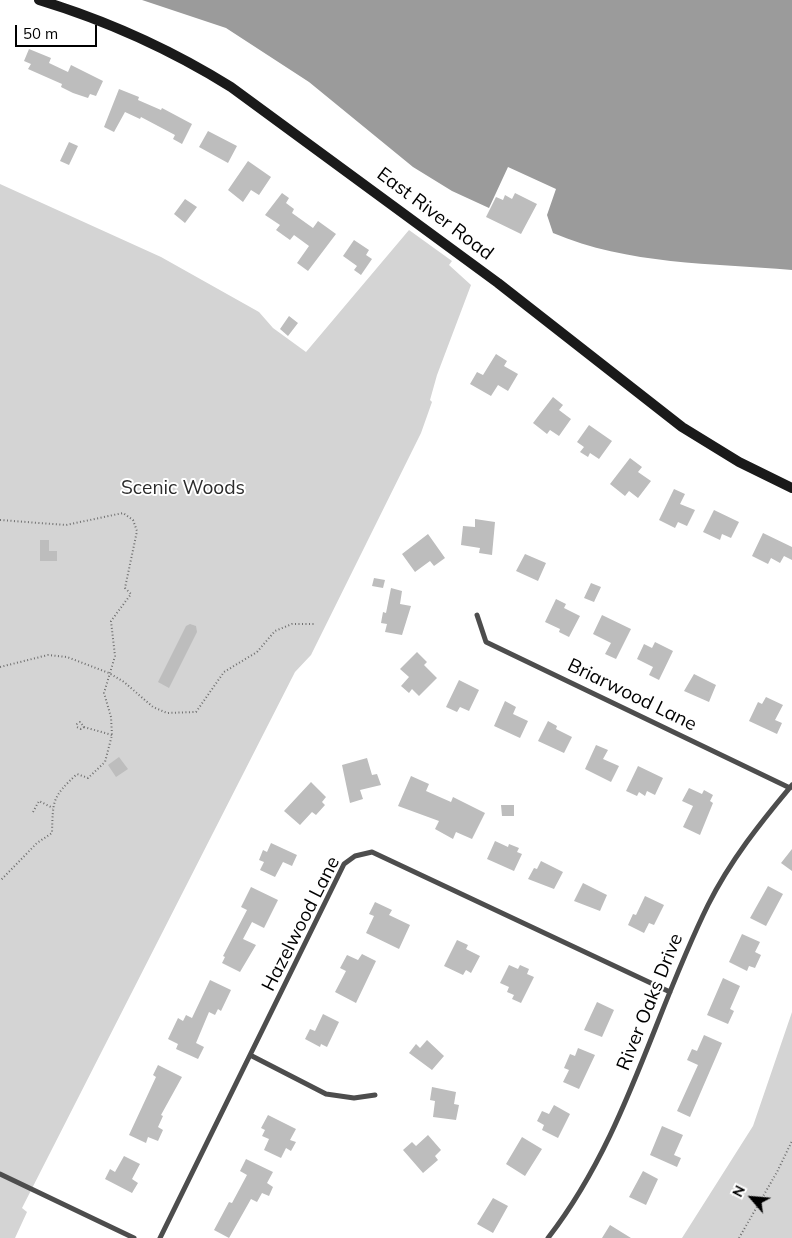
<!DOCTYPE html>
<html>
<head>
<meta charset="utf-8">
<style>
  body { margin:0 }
  #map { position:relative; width:792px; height:1238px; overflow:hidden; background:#fff; font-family:Mulish,sans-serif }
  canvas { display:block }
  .north { position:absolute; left:727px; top:1173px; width:50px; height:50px; -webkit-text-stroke:4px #fff; paint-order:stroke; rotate:297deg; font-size:14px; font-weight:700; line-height:20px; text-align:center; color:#000 }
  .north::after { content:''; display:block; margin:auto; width:18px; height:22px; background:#000; clip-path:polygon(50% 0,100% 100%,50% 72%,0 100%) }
  .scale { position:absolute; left:15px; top:25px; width:82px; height:22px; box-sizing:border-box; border:2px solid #000; border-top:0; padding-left:6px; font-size:15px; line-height:18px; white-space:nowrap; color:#000; -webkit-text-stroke:4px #fff; paint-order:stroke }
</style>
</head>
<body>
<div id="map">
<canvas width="792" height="1238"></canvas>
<div class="north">N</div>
<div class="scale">50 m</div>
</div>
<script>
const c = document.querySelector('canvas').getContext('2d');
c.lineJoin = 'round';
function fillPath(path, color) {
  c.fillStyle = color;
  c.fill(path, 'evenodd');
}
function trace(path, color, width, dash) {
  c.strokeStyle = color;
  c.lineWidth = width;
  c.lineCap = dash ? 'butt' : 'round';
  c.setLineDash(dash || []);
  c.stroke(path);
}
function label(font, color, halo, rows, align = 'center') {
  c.font = font + ' Mulish,sans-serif';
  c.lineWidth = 4;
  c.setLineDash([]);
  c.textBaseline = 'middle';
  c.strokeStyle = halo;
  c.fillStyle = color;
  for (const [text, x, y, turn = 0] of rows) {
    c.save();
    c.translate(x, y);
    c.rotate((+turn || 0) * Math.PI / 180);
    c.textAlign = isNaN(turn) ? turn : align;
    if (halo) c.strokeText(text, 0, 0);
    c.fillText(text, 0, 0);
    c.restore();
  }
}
fillPath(new Path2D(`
  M 0,184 L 161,257 L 259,312 L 273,328 L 306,352 L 409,230 L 452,261 L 449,265 L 471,285 L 437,375 L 430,400 L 432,402 L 421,433 L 311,655 L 295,672 L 22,1208 L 27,1212 L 15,1238 L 0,1238 Z
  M 792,1012 L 792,1238 L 682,1238 L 753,1126 Z`), '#d4d4d4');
fillPath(new Path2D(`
  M 142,0 L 792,0 L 792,270 C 712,263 628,265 553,233 L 547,215 L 556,189 L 508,167 L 489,208 L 452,191 L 413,167 L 309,82 L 226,28 Z`), '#9b9b9b');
fillPath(new Path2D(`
  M 29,49 L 51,58 L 49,63 L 68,72 L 71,65 L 103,81 L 96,96 L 90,94 L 88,98 L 73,93 L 61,87 L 62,84 L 28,69 L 31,64 L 24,61 Z
  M 119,89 L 139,97 L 138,100 L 161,110 L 162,108 L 192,124 L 182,144 L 173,139 L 175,135 L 141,117 L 140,119 L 125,112 L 114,132 L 104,127 Z
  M 208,131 L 237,146 L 228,163 L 199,147 Z
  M 69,142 L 78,146 L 69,165 L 60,161 Z
  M 248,161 L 271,177 L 259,195 L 251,190 L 243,202 L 228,190 Z
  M 282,193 L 289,198 L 286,203 L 294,209 L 292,213 L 313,228 L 318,221 L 336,234 L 308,271 L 297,263 L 309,246 L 294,235 L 290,240 L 276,230 L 280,225 L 265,215 Z
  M 515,193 L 537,204 L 521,234 L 486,217 L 496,197 L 503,200 L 505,195 L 512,199 Z
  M 185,199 L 197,207 L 185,223 L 174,214 Z
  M 354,240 L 369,250 L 366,255 L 372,259 L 361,275 L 354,270 L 357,266 L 343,256 Z
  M 289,316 L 298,323 L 288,336 L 280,329 Z
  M 496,354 L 507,361 L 504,366 L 518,374 L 508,391 L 498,385 L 491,396 L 470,384 L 477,372 L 483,375 Z
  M 553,397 L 563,405 L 559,410 L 571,419 L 559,436 L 550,430 L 547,434 L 533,423 Z
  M 589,425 L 612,441 L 599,459 L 590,453 L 588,457 L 580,452 L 584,447 L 577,442 Z
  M 630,458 L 642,467 L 638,472 L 651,481 L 638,498 L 629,491 L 625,496 L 610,484 Z
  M 674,489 L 685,494 L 680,504 L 695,510 L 687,526 L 678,522 L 675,528 L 659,520 Z
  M 714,510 L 739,522 L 731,538 L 722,534 L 720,540 L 703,532 Z
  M 475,519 L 495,522 L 492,555 L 479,553 L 480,548 L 461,545 L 463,526 L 475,527 Z
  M 763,533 L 792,547 L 792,560 L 784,556 L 780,563 L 771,558 L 768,564 L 752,556 Z
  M 428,534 L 445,558 L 434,566 L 430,561 L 415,572 L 402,554 Z
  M 40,540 L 49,540 L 49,551 L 57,551 L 57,561 L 40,561 Z
  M 525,554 L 546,563 L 538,581 L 516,571 Z
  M 374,578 L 385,580 L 383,588 L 372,586 Z
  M 591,583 L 601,587 L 594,602 L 584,598 Z
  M 391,588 L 402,591 L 400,604 L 411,606 L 402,635 L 385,632 L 387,624 L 381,623 L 383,612 L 386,613 Z
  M 556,599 L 566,604 L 564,608 L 580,616 L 569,637 L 559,632 L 560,629 L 545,622 Z
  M 602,615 L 631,629 L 616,659 L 605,654 L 611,643 L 593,634 Z
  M 190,624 L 196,626 L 197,632 L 169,688 L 158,682 L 186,626 Z
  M 655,642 L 673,651 L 659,680 L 649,675 L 653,667 L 637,659 L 644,644 L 652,648 Z
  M 417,652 L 427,662 L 424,665 L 437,678 L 419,696 L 412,689 L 409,693 L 401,686 L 409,677 L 400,669 Z
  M 694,674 L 716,685 L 709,702 L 684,691 Z
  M 459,680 L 479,690 L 469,711 L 460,707 L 457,712 L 446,707 Z
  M 766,697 L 783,705 L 775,720 L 782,723 L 777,734 L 749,721 L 758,702 L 762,704 Z
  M 505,701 L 516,707 L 513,714 L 528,721 L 520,738 L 494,726 Z
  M 548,721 L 557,726 L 556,729 L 572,737 L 564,753 L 538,741 Z
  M 596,745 L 608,750 L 603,759 L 619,766 L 611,782 L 585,769 Z
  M 119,757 L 128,769 L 116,777 L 108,765 Z
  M 367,758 L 372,775 L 377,774 L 381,785 L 360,790 L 363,799 L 350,803 L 342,765 Z
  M 638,766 L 663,778 L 655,795 L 647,791 L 645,796 L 639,792 L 637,796 L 626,791 Z
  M 411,776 L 429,784 L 426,791 L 451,802 L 453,797 L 485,813 L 472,839 L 456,832 L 453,839 L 435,829 L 439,821 L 398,806 Z
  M 311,782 L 326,797 L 322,802 L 325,805 L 316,815 L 312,812 L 300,825 L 284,811 Z
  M 689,788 L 702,794 L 704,790 L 713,795 L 710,801 L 713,803 L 700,835 L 683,827 L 693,806 L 682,801 Z
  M 501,805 L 514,805 L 514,816 L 502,816 Z
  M 495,841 L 508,847 L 509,844 L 519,848 L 517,852 L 522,854 L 514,871 L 487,859 Z
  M 271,843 L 297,855 L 292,866 L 283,862 L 275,877 L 260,870 L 264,862 L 259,860 L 263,850 L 267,852 Z
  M 792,849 L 792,871 L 781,863 Z
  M 541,861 L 563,872 L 554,889 L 528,879 L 534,868 L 537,869 Z
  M 583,883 L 607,895 L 600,911 L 574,901 Z
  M 768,886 L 783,894 L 766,926 L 750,918 Z
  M 251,887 L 278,900 L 264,928 L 252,922 L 243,939 L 256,945 L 240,972 L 222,963 L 225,957 L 223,956 L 247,910 L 241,907 Z
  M 645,896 L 664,905 L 654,925 L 649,923 L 644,933 L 628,925 L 633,914 L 636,915 Z
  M 375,902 L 392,910 L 389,915 L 410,925 L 399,949 L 366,933 L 374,916 L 369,914 Z
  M 742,934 L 760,942 L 755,952 L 761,955 L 755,968 L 749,966 L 747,971 L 729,962 Z
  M 457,940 L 468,945 L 466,949 L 480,956 L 471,973 L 466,970 L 463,975 L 444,966 Z
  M 362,954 L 376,961 L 356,1003 L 335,992 L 346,971 L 340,968 L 347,955 L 358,960 Z
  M 509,965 L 518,969 L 520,965 L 529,969 L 527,974 L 534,977 L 521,1003 L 512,999 L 514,995 L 507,992 L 509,987 L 500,983 Z
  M 723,978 L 740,986 L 730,1009 L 734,1011 L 728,1024 L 707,1015 Z
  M 210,980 L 231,990 L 221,1011 L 218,1009 L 215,1015 L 209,1012 L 196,1043 L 204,1047 L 198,1059 L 176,1049 L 178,1044 L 168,1039 L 178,1018 L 183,1021 L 186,1015 L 192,1018 Z
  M 597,1002 L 614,1010 L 602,1037 L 584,1030 Z
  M 323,1014 L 339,1022 L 327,1047 L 321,1044 L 320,1047 L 305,1039 L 310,1029 L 315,1031 Z
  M 704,1035 L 722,1043 L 690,1117 L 677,1111 L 698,1065 L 687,1060 L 692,1049 L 697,1051 Z
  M 427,1040 L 444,1056 L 432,1070 L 409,1053 L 416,1044 L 420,1048 Z
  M 578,1048 L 595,1055 L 579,1089 L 563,1082 L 569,1070 L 564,1068 L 570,1054 L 575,1056 Z
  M 158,1065 L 182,1077 L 161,1115 L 163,1116 L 158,1127 L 163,1130 L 158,1141 L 148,1137 L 146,1143 L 129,1135 L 156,1077 L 153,1075 Z
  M 432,1087 L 456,1092 L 454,1104 L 459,1105 L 456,1120 L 433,1117 L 435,1101 L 430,1100 Z
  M 554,1105 L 570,1114 L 558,1138 L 542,1130 L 544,1125 L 537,1121 L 542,1111 L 549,1114 Z
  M 268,1115 L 296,1129 L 290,1140 L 296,1142 L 291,1151 L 286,1148 L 281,1158 L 264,1150 L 269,1139 L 262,1136 L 265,1130 L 261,1128 Z
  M 662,1126 L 683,1135 L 674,1155 L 681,1158 L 677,1167 L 650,1155 Z
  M 428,1135 L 441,1150 L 435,1156 L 438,1160 L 423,1173 L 403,1150 L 412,1142 L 416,1146 Z
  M 522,1137 L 542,1149 L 525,1176 L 506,1164 Z
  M 124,1156 L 140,1164 L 132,1179 L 138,1183 L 132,1193 L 105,1179 L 110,1169 L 115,1172 Z
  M 246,1159 L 273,1172 L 267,1183 L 273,1187 L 269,1196 L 262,1193 L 257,1202 L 251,1199 L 229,1238 L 214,1230 L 229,1202 L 232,1203 L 247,1175 L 240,1171 Z
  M 643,1171 L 658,1179 L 646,1205 L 629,1197 Z
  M 493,1198 L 508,1206 L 493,1233 L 477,1224 Z
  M 610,1225 L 631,1238 L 602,1238 Z`), '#bdbdbd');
trace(new Path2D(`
  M 0,520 L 66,525 L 123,513 L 133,520 L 137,531 L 125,588 L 131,594 L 111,621 L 115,656 L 104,693 L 111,717 L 112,735 L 105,762 L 88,778 L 77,774 C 52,797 53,800 52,833 L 37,843 L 0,881
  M 0,667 L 48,655 L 67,657 L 109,673 L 124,682 L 153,707 L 167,713 L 196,712 L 224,672 L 257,652 L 275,631 L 292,624 L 316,624
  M 84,727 L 81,729 L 77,727 L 77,724 L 80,722 L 84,727 L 112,735
  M 33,812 L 39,801 L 53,808
  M 739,1238 L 777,1172 L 792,1141`), '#6f6f6f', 2, [1, 2.5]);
trace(new Path2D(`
  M 477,615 L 486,642 L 790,788
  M 252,1056 L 326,1094 L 354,1098 L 375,1095
  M 0,1174 L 134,1238
  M 160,1238 L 344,864 L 355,856 L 372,852 L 670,992
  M 548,1238 C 625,1139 653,1016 708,905 C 730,861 760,823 792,785`), '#4d4d4d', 5);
trace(new Path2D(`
  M 39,0 C 108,21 170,49 231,87 L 498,283 L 682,427 L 739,462 L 792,488`), '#1a1a1a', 10);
label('19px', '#000', '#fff', [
  ["East River Road",435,214,37],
  ["Briarwood Lane",632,695,26],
  ["Hazelwood Lane",301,924,-63],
  ["River Oaks Drive",650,1002,-68]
]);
label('19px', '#2b2b2b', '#fff', [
  ["Scenic Woods",183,488]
]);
</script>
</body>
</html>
